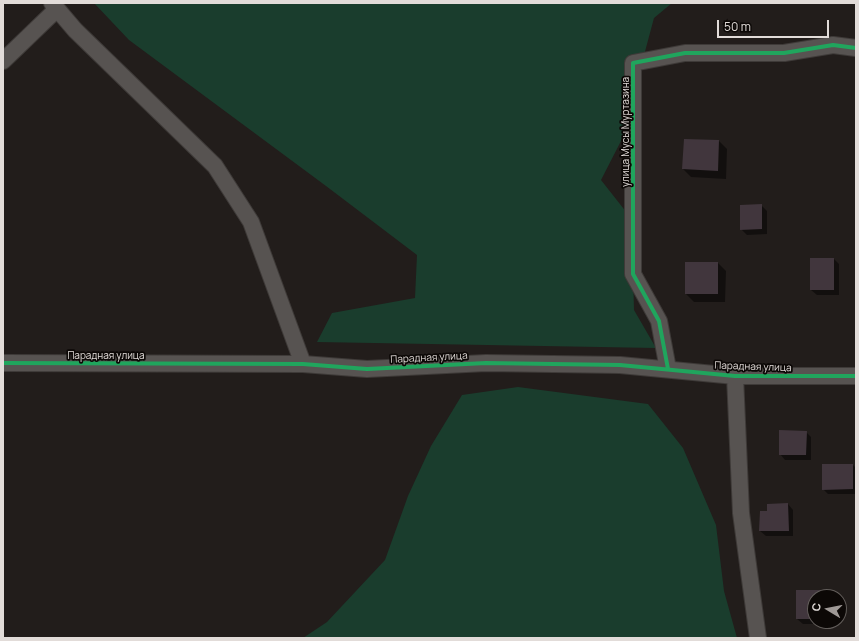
<!DOCTYPE html>
<html>
<head>
<meta charset="utf-8">
<style>
  body { margin:0 }
  #map { position:relative; width:859px; height:641px; overflow:hidden; background:#221d1b; font-family:Manrope,sans-serif }
  canvas { display:block }
  .frame { position:absolute; inset:0; border:4px solid #e2dcd9; pointer-events:none }
  .north { position:absolute; left:807px; top:589px; width:40px; height:40px; box-sizing:border-box; background:#0c0806; border:1px solid #625d5a; border-radius:50%; rotate:280deg; font-size:11px; font-weight:700; line-height:16px; text-align:center; color:#e2dcd9 }
  .north::after { content:''; display:block; margin:auto; width:14px; height:18px; background:#9f9996; clip-path:polygon(50% 0,100% 100%,50% 72%,0 100%) }
  .scale { position:absolute; left:717px; top:20px; width:112px; height:18px; box-sizing:border-box; border:2px solid #e2dcd9; border-top:0; padding-left:5px; font-size:12px; line-height:14px; white-space:nowrap; color:#e2dcd9; -webkit-text-stroke:3px #0c0806; paint-order:stroke }
</style>
</head>
<body>
<div id="map">
<canvas width="859" height="641"></canvas>
<div class="frame"></div>
<div class="north">С</div>
<div class="scale">50 m</div>
</div>
<script>
const c = document.querySelector('canvas').getContext('2d');
c.lineJoin = 'round';
function fillPath(path, color) {
  c.fillStyle = color;
  c.fill(path, 'evenodd');
}
function trace(path, color, width, dash) {
  c.strokeStyle = color;
  c.lineWidth = width;
  c.lineCap = dash ? 'butt' : 'round';
  c.setLineDash(dash || []);
  c.stroke(path);
}
function label(font, color, halo, rows, align = 'center') {
  c.font = font + ' Manrope,sans-serif';
  c.lineWidth = 3.5;
  c.setLineDash([]);
  c.textBaseline = 'middle';
  c.strokeStyle = halo;
  c.fillStyle = color;
  for (const [text, x, y, turn = 0] of rows) {
    c.save();
    c.translate(x, y);
    c.rotate((+turn || 0) * Math.PI / 180);
    c.textAlign = isNaN(turn) ? turn : align;
    if (halo) c.strokeText(text, 0, 0);
    c.fillText(text, 0, 0);
    c.restore();
  }
}
fillPath(new Path2D(`
  M 94,3 L 672,3 L 654,18 L 621,141 L 601,180 L 627,213 L 632,233 L 634,310 L 656,348 L 317,342 L 332,313 L 415,298 L 417,255 L 326,186 L 129,40 Z
  M 518,387 L 648,404 L 683,448 L 716,525 L 724,591 L 737,638 L 303,638 L 327,622 L 385,560 L 408,496 L 431,446 L 462,395 Z`), '#1a3d2d');
fillPath(new Path2D(`
  M 685,140 L 719,141 L 727,149 L 726,179 L 691,177 L 683,169 Z
  M 761,205 L 767,211 L 767,234 L 747,235 L 741,229 Z
  M 834,259 L 839,264 L 839,295 L 817,295 L 811,290 Z
  M 718,263 L 726,271 L 725,302 L 694,302 L 686,294 Z
  M 806,432 L 811,437 L 811,460 L 785,460 L 780,454 Z
  M 853,465 L 856,468 L 856,494 L 828,494 L 823,489 Z
  M 788,504 L 793,510 L 793,536 L 766,536 L 760,531 L 768,512 Z
  M 797,591 L 821,591 L 826,596 L 815,597 L 815,621 L 826,621 L 826,624 L 803,624 L 797,619 Z`), '#0007');
fillPath(new Path2D(`
  M 684,139 L 719,140 L 718,171 L 682,169 Z
  M 762,204 L 762,229 L 740,230 L 740,205 Z
  M 810,258 L 834,258 L 834,290 L 810,290 Z
  M 685,262 L 718,262 L 718,294 L 685,294 Z
  M 779,430 L 807,431 L 806,455 L 779,455 Z
  M 822,464 L 853,464 L 853,489 L 822,490 Z
  M 788,503 L 789,531 L 759,531 L 760,511 L 767,511 L 767,504 Z
  M 796,590 L 821,590 L 821,597 L 815,597 L 815,619 L 796,619 Z`), '#41363d');
const minor = new Path2D(`
  M 52,3 L 75,30 L 215,166 L 251,222 L 303,364
  M 3,61 L 57,9
  M 3,363 L 303,364 L 367,369 L 486,363 L 620,365 L 735,376 L 856,376
  M 668,369 L 659,321 L 633,274 L 633,63 L 685,53 L 784,53 L 833,45 L 856,48
  M 735,376 L 741,513 L 758,638`);
trace(minor, '#3e3a38', 18);
trace(minor, '#575351', 16);
trace(new Path2D(`
  M 3,363 L 303,364 L 367,369 L 486,363 L 620,365 L 735,376 L 856,376
  M 668,369 L 659,321 L 633,274 L 633,63 L 685,53 L 784,53 L 833,45 L 856,48`), '#20a55d', 4);
label('10px', '#e2dcd9', '#0c0806', [
  ["улица Мусы Муртазина",626,132,-90],
  ["Парадная улица",106,356],
  ["Парадная улица",429,358,-3],
  ["Парадная улица",753,367,2]
]);
</script>
</body>
</html>
